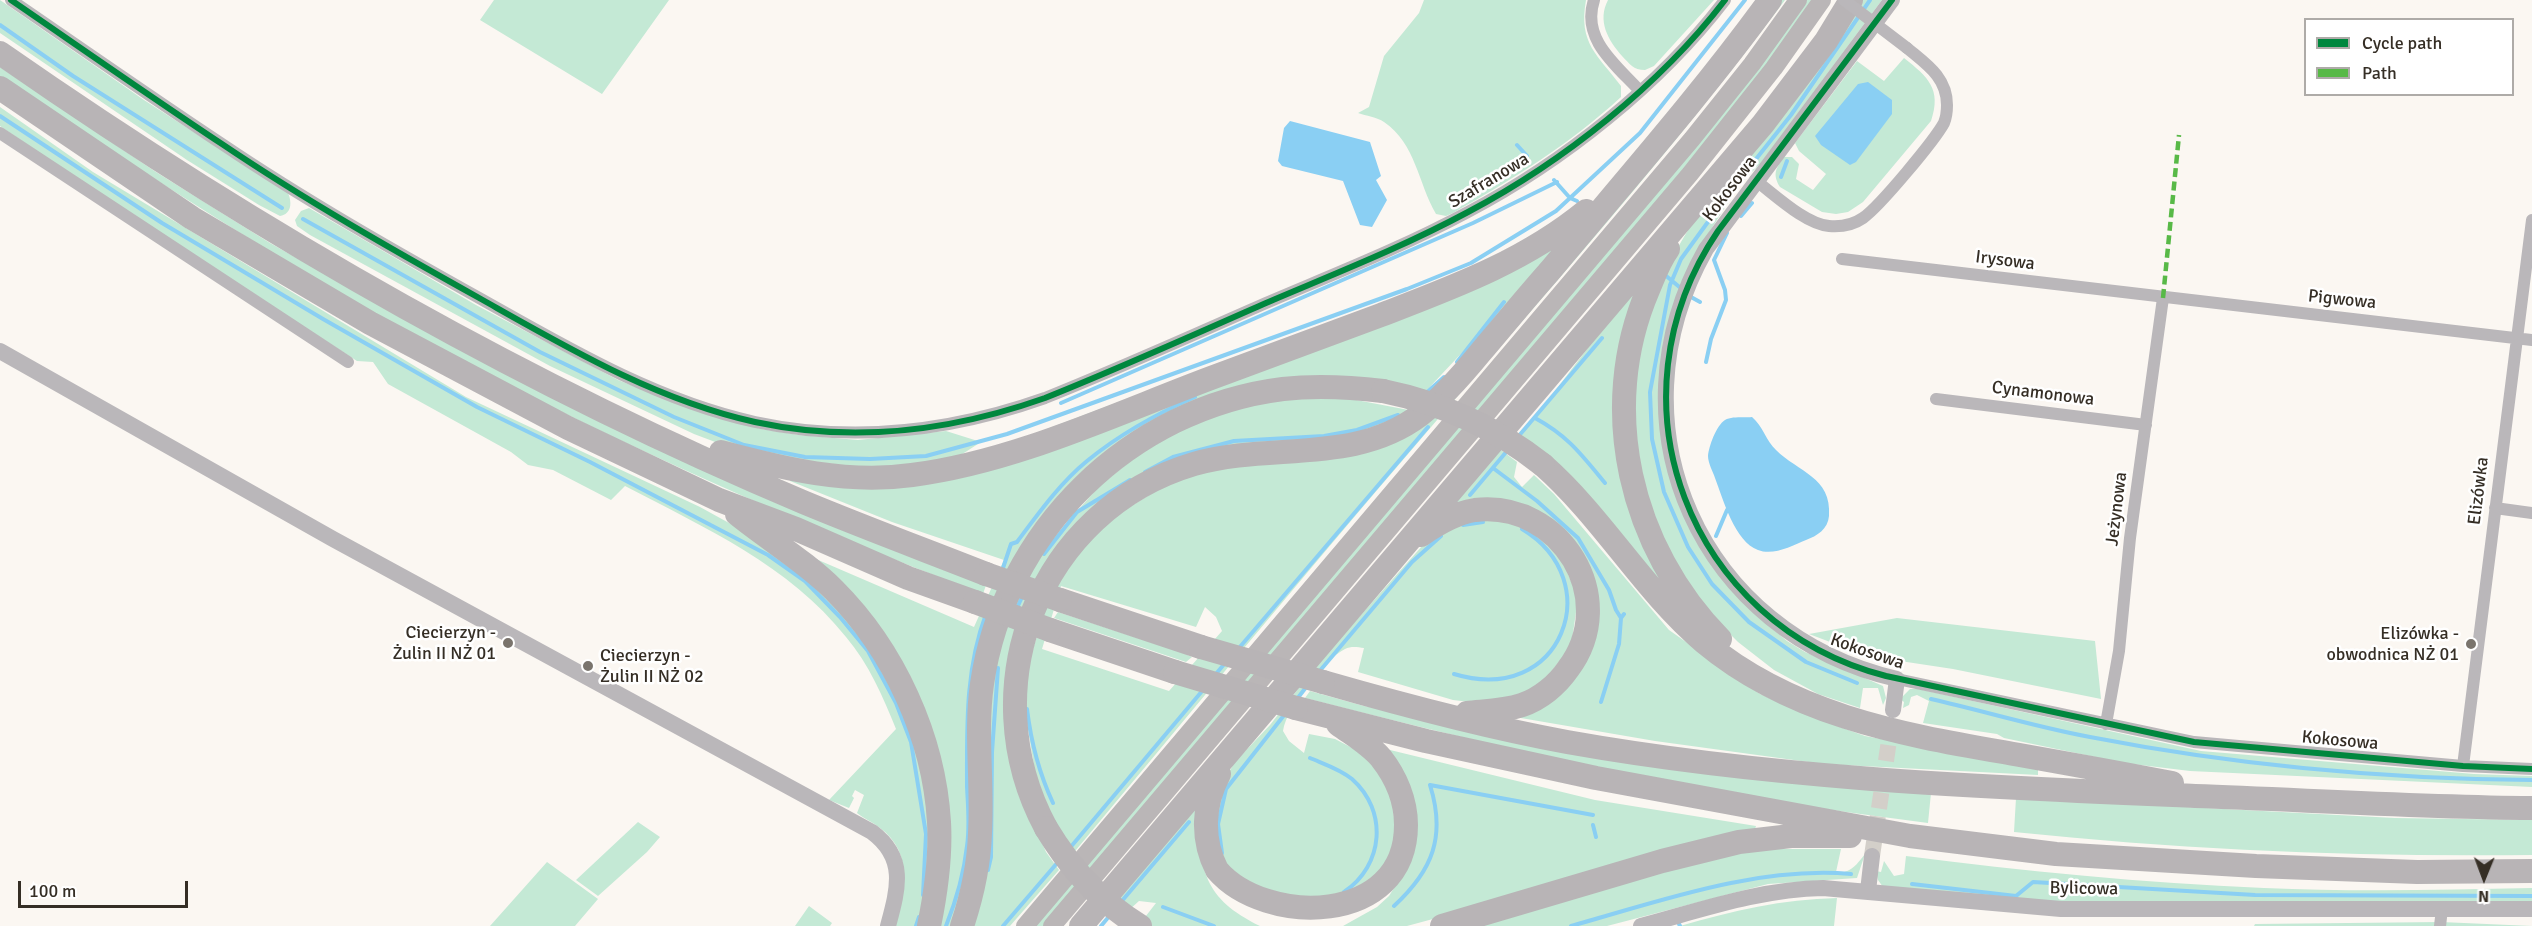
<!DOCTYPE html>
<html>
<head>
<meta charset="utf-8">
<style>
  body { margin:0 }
  #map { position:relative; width:2532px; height:926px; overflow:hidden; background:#fbf7f2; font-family:Signika,sans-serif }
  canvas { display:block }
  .legend { position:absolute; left:2304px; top:18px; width:210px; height:78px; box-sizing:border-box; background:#fff; border:2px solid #aeaba8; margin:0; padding:8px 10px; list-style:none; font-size:18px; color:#352e25 }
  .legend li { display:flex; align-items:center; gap:12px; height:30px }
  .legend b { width:30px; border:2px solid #aeaba8 }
  .north { position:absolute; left:2454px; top:848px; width:60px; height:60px; -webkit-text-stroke:4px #fff; paint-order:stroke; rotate:181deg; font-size:16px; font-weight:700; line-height:24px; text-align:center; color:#352e25 }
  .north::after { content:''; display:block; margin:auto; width:21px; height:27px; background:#352e25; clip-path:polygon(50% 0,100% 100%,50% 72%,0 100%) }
  .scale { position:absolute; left:18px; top:881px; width:170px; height:27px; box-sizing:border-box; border:3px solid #352e25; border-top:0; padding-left:8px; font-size:18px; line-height:21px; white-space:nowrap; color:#352e25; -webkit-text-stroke:4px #fff; paint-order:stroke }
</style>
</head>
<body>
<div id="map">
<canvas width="2532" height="926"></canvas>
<ul class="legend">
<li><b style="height:8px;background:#00873e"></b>Cycle path</li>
<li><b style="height:8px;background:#58b947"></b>Path</li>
</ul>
<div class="north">N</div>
<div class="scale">100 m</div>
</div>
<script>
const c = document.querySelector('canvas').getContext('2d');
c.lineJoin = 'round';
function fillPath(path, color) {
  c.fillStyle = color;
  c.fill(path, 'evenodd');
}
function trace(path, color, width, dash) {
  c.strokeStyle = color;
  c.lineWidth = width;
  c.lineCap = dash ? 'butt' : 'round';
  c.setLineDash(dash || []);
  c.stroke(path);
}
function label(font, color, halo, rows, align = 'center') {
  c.font = font + ' Signika,sans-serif';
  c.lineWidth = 5;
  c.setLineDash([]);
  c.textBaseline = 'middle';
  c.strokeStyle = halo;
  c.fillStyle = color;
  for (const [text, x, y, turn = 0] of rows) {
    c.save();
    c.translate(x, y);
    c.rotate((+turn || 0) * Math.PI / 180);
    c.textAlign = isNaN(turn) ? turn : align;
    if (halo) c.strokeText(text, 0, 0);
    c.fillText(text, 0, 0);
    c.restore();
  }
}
fillPath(new Path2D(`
  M 0,0 L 144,100 L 288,193 C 292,202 292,214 280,216 L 259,205 L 187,160 L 0,33 Z
  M 494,0 L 669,0 L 602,94 L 480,20 Z
  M 1424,0 L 1586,0 C 1578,44 1598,55 1621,86 L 1621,97 C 1570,144 1513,179 1453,213 L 1446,216 L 1436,214 C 1418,183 1416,144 1384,122 C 1377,117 1366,116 1358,113 L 1369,107 L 1384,56 L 1419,13 Z
  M 1608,0 L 1714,0 L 1654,66 L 1645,70 C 1633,70 1630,64 1622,56 C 1608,40 1597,21 1608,0 Z
  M 1777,0 L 1785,0 C 1671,153 1544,295 1420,440 C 1302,577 1187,717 1071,856 L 1040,802 L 1021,687 L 1054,582 L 1099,526 L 1180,476 L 1400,437 ZM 1061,586 L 1196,627 L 1205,607 L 1216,617 L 1222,631 L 1169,691 L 1042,649 Z
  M 1803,0 L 1813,0 L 1759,78 L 1645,215 L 1044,926 L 1035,926 Z
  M 1862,0 L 1882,0 L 1760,164 L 1739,185 L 1693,258 L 1680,286 L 1671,314 L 1673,484 L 1768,625 L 1787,641 L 1805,652 L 1883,686 L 1886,698 L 1883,705 L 1878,688 L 1863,688 L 1860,708 L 1818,694 L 1774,670 L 1738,642 L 1715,619 L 1682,577 L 1643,495 L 1631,404 L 1642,328 L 1671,259 L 1691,225 Z
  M 1904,58 C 1928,77 1942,89 1931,121 L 1863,202 L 1848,212 L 1836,214 L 1822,212 L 1780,187 C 1772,174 1776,168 1784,157 L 1792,157 L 1799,164 L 1796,179 L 1813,190 L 1826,174 L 1799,151 L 1795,143 L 1857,61 L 1884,81 Z
  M 0,67 L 156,172 L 270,243 L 451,345 L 986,585 L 983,594 C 802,525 624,447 452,356 C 296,272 147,176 0,76 Z
  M 0,107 L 93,172 L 466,397 L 700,507 L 769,545 L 815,579 L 872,644 L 919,746 L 931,844 L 921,926 L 893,926 C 905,892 914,853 880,828 C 873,822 864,819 857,813 L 864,795 L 855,790 L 852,796 L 854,798 L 849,808 L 829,800 L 896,729 C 883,697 869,664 846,637 C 789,565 705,528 625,486 L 611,500 L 553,470 L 528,465 L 511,452 L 388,384 L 373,362 L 357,361 L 134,217 L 0,126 Z
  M 309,208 L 476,305 L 618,380 L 689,408 L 761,429 L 799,435 L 858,440 L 946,431 L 981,442 L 950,462 L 885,470 L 747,454 L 694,434 L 550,366 L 310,235 L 297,226 L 295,220 L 301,211 Z
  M 1578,229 L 1426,391 L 1372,382 L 1159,419 L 992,607 L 981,636 L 972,686 L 973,843 L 953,926 L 934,926 L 929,734 L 809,556 L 974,627 L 1004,560 L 892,522 L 790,481 L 789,476 L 901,484 Z
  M 1648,269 L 1615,391 L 1678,602 L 1520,437 Z
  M 1312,397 L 1351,399 L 1414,411 L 1403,419 L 1115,495 L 1013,653 L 1038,834 L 1046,852 L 1059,870 L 1010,926 L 970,926 L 988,689 L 1012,603 L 1071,509 L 1154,442 L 1239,405 Z
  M 1497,447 L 1517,462 L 1514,477 L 1522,487 L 1534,475 L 1554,494 L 1669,630 L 1760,694 L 1807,715 L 1865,736 L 2038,768 L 2038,775 L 1823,764 L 1655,741 L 1515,717 L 1594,634 L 1554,523 L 1447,510 Z
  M 1472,517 L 1524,525 L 1559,552 L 1578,598 L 1571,647 L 1538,688 L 1486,704 L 1453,700 L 1358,672 L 1364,648 C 1357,647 1351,646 1345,649 C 1323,660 1287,706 1283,731 L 1289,741 L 1304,753 L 1309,734 L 1335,739 L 1360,752 L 1384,778 L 1398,822 L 1391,862 L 1328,915 L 1225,873 L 1213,812 L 1218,793 L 1234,763 L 1270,725 L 1320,661 L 1431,536 Z
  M 1058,612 L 1183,653 L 1192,657 L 1186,662 L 1054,618 Z
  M 1897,618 L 2095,641 L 2101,699 L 1953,669 L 1867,656 L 1809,634 Z
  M 1910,689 L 1918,689 L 2201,751 L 2474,774 L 2532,776 L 2532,787 L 2190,771 L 2124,763 L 2004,738 L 1997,734 L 1923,723 L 1929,701 L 1917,695 L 1911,697 L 1909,705 L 1903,708 L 1904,702 L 1900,699 Z
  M 1310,691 L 1364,706 L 1931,793 L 1928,823 C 1838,811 1748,799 1659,781 C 1540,757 1422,728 1305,698 Z
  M 1386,749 L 1595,800 L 1756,826 L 1754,832 L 1407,926 L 1343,926 L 1377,907 L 1389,896 L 1401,877 Z
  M 2016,798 L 2395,818 L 2532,820 L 2532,855 C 2359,857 2186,850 2014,832 Z
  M 1193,808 L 1196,812 C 1201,871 1203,898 1260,926 L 1151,926 L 1142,921 L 1156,903 L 1139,901 L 1129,910 L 1114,899 Z
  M 638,822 L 660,837 L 647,852 L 598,896 L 576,880 Z
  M 1776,849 L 1841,849 L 1836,872 C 1851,874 1856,865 1865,854 L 1857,878 L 1768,884 L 1607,926 L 1472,926 L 1715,856 Z
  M 1906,856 C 2024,871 2144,883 2264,888 C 2353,892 2443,890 2532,888 L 2532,905 L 2045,902 L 1883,887 L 1878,880 L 1876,871 L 1881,872 L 1884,861 L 1894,876 L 1904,874 Z
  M 547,862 L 598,899 L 575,926 L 490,926 Z
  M 1837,898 L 1834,926 L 1680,926 C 1732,911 1783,899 1837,898 Z
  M 809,906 L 832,923 L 830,926 L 795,926 Z
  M 2441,922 L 2532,926 L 2254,926 L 2255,924 Z`), '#c4e9d5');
fillPath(new Path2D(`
  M 1868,82 L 1892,100 L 1892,114 L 1856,162 L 1850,165 L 1821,145 L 1815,136 L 1858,84 Z
  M 1290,121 L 1370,142 L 1381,176 L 1376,180 L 1387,200 L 1372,227 L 1360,225 L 1343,181 L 1282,166 L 1278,161 L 1284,128 Z
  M 1752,417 C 1763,426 1766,441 1776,450 C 1798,472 1832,477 1829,516 C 1828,529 1817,536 1806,540 C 1792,546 1773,556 1758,550 C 1735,542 1723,499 1715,478 C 1713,472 1708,463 1708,456 C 1709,446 1716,426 1725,420 C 1732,416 1744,418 1752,417 Z`), '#8acff3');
trace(new Path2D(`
  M 0,25 L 73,76 L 282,208
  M 0,116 L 162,223 L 323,319 L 477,407 L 590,462 L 768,555 L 805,581 L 840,617 L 868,651 L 896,703 L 911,742 L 926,834 L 923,895
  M 1517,145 L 1527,156
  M 1781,177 L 1787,161
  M 1554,180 L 1570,198 L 1577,201
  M 1741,216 L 1752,203
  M 303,219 L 540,352 L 674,417 L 744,445 L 805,457 L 870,459 L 926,456 L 1007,434 L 1407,289 L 1471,263 L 1556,211 L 1640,133 L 1745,0
  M 1665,275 L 1683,290
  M 1691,297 L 1700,302
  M 1457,362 L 1504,302
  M 1706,362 L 1711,339 L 1726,300 L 1725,290 L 1714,260 L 1727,233
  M 1425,394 L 1444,377
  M 1061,403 L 1473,223 L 1557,182
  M 1535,418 C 1568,436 1581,454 1605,483
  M 1517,438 L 1602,338
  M 1493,468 L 1537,501 L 1578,538 L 1609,590 L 1616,610 L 1621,618
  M 1145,472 L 1173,457 L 1234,441 L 1324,436 L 1357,430 L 1398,415
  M 1470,495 L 1507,451
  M 1463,525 L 1483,522
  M 1716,536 L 1727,510
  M 1044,554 L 1077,512 L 1130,480
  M 1002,571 L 1011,544 L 1017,542 C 1038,514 1060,483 1087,461 C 1120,434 1156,414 1195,397
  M 1016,610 L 1023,595
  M 1239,648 L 1428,427
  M 1318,673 L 1412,562 L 1441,536
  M 1454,674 C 1562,707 1609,581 1522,529
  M 1215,675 L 1226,662
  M 1857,683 L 1806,662 L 1749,622 L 1712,584 L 1688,547 L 1664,492 L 1652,439 L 1650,392 L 1670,285 L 1681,259 L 1729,193 L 1791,115 L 1870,0
  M 1297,699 L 1307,686
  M 1931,699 C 1984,711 2036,727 2090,737 C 2234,765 2385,779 2532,780
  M 1601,702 L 1619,644 L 1621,618 L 1624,614
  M 1027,709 C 1031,742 1039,773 1053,803
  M 1310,758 C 1324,764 1340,769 1352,779 C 1388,811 1384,865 1344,892
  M 1593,825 L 1596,837
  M 1069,849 L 1203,690
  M 1222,853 L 1218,824 L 1226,789 L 1285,714
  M 988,870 L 991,857 L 992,752 L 998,668
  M 1912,884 L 2016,896 L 2033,882 L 2255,895 L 2532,896
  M 1121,902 L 1189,822
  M 1394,906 C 1433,870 1446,836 1430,785 L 1593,815
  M 1163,907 L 1214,926
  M 1679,924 L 1680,926
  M 916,926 L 919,917
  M 946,926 C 956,901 964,873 967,846 C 970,827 968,806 967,787 C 967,727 965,670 986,614
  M 1003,926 L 1058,862
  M 1101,926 L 1111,914
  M 1571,926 C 1660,901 1757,866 1851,874`), '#8acff3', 4);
trace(new Path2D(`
  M 1872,856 L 1892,720`), '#d3cfc9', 16, [16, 8]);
trace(new Path2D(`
  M 11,0 C 81,48 151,97 222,144 C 305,200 393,250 481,299 C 568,348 656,400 755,422 C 853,443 952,431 1045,398 C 1120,368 1193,335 1266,303 C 1334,274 1403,247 1468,212 C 1563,162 1660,85 1725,0
  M 1594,0 C 1581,39 1616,65 1639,90
  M 0,133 L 348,362
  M 1755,180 C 1774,194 1805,224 1829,226 C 1841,227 1853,225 1863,218 C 1880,206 1934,141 1944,123 C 1946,118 1947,111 1947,105 C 1947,77 1926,64 1907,48
  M 1842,259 L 2532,340
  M 1936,399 L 2146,425
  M 2495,508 L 2532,513
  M 1897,679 L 2194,742 L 2463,766 L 2532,769
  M 2106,724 L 2119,651 L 2130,538 L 2163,298
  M 2463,766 L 2532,220
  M 2440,926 L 2442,909`), '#bab7ba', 12);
trace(new Path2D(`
  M 1892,0 L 1706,249 C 1606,426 1701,634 1897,679 L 1893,710
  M 0,351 L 333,539 L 872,832 C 907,858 898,889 888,926
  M 1868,891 L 1872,856
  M 1641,926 C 1701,910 1761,889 1823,888 L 2061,909 L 2532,909`), '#bab7ba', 16);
trace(new Path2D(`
  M 1025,926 L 1692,139 L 1752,64 L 1798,0
  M 1052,926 L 1690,174 L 1774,68 L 1822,0`), '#bab6b7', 18);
trace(new Path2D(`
  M 0,53 C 251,228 520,383 803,502 C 863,527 925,550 986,574
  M 0,88 L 192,218 L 370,323 L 568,428 L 719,500 L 796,529 L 908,578 L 975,602
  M 1668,249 C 1659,261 1654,276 1648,290 C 1597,409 1630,548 1720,639
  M 721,452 C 785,469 846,484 912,475 C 1014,462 1115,414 1211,378 C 1268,357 1324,336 1381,315 C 1454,287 1525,261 1586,211
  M 1543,465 C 1603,518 1643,590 1704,642 C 1789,713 1897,734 2003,752 C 2059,762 2116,772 2172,783
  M 737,514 C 769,540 805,561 834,590 C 894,650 934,737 939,822 C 941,856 936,892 929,926
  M 1421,535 C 1437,524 1455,513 1475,510 C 1561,500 1621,599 1568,669 C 1557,685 1540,699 1522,705 C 1504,711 1486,711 1467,713
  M 1060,600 L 1201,647
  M 1050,630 L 1175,672
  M 1323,682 C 1403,705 1485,727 1567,742 C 1774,779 1985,787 2195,796 C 2307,800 2420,807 2532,808
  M 1296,708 L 1426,741 L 1596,778 L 1910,836 L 2056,854 L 2256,866 L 2417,872 L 2532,871
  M 1219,774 C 1203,804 1201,839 1217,870 C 1265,926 1406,926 1406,825 C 1406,801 1396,777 1381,758 C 1369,744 1353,735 1338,724
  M 1046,828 C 970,687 1039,510 1194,464 C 1270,442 1354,465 1420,415 C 1443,397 1462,375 1480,353 C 1503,326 1525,299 1548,273 C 1623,183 1701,95 1770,0
  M 962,926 C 972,896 979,865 980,833 C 983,783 975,733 982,684 C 1004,531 1130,408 1283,389 C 1317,385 1350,387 1383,391
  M 1081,926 L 1763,124 L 1826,41 L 1851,0
  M 1442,926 L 1662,861 L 1739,842 L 1791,836 L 1850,836`), '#b8b4b6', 24);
trace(new Path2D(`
  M 1844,0 L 1907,48`), '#bab7ba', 12);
trace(new Path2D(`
  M 1383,391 C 1442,403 1495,427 1543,465
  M 986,574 L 1060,600
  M 975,602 L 1050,630
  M 1201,647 L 1323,682
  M 1175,672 L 1296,708
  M 1046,828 C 1070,868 1100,902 1140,926`), '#b8b4b6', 24);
trace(new Path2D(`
  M 2163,298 L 2179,135`), '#58b947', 4.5, [9, 4.5]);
trace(new Path2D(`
  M 11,0 C 81,48 151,97 222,144 C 305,200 393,250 481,299 C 568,348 656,400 755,422 C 853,443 952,431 1045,398 C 1120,368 1193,335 1266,303 C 1334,274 1403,247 1468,212 C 1563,162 1660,85 1725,0
  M 1892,0 L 1718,231 C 1603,400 1688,625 1886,676 L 2194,742 L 2463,766 L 2532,769`), '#00873e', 6);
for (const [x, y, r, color] of [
  [508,643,6,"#7a746d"],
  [2471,644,6,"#7a746d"],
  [588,666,6,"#7a746d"]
]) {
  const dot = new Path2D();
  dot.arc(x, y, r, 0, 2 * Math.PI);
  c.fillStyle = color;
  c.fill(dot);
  trace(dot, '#fff', 2);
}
label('18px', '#352e25', '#fff', [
  ["Szafranowa",1489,181,-31],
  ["Kokosowa",1730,189,-53],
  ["Irysowa",2005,261,7],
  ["Pigwowa",2342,300,6],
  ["Cynamonowa",2043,394,7],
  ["Elizówka",2479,491,-83],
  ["Jeżynowa",2117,509,-83],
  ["Kokosowa",1867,652,19],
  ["Kokosowa",2340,741,5],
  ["Bylicowa",2084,889,1]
]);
label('18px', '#352e25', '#fff', [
  ["Ciecierzyn -",496,633],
  ["Żulin II NŻ 01",496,654],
  ["Elizówka -",2459,634],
  ["obwodnica NŻ 01",2459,655],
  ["Ciecierzyn -",600,656,"left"],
  ["Żulin II NŻ 02",600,677,"left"]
], 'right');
</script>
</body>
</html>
